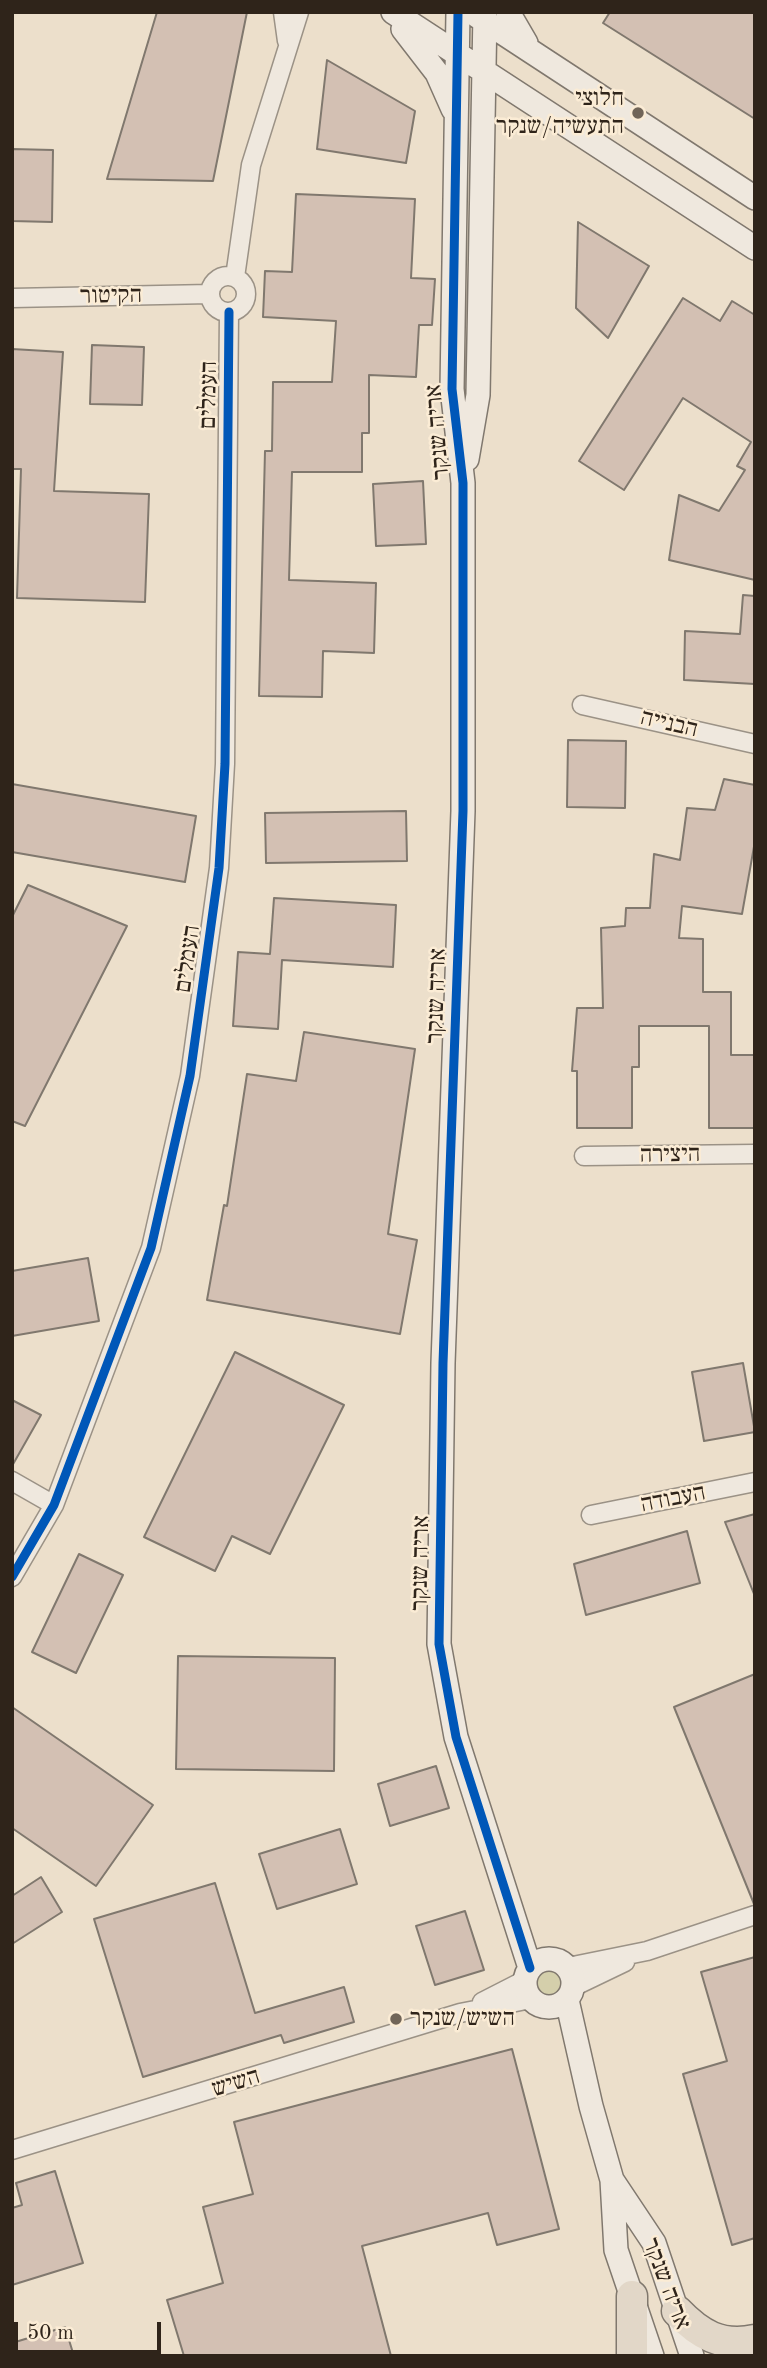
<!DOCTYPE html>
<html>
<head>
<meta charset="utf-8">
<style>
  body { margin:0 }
  #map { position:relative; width:767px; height:2368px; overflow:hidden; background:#ecdfcb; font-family:"Old Standard TT",serif }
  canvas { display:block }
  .frame { position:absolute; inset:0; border:14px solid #2f241a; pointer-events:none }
  .scale { position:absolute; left:14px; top:2322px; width:147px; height:32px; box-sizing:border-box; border:4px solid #2f241a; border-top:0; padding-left:9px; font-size:21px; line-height:24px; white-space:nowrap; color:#2f241a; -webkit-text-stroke:5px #fbecd5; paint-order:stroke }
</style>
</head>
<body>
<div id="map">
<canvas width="767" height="2368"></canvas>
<div class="frame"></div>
<div class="scale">50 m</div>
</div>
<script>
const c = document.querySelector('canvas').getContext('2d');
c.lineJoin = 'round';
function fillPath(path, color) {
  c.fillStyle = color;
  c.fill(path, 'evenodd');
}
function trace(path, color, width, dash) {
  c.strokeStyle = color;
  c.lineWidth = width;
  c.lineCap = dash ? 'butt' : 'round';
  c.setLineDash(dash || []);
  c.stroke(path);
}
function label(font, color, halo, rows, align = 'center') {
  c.font = font + ' "Old Standard TT","Frank Ruhl Libre",serif';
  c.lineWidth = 5;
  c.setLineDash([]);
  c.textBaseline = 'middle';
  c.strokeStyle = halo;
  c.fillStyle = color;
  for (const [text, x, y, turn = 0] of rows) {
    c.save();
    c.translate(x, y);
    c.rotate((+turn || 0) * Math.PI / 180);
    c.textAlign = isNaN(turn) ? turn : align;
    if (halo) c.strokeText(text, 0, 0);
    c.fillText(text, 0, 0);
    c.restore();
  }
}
fillPath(new Path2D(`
  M532 1983a17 17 0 1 1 34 0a17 17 0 1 1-34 0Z`), '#d4cfab');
const building = new Path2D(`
  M 157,12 L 247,12 L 213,181 L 107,179 Z
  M 610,12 L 755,12 L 755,119 L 603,23 Z
  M 327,60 L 415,111 L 406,163 L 317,149 Z
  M 12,149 L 53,150 L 52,222 L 12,221 Z
  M 296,194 L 415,199 L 411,278 L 435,279 L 432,325 L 419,325 L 416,377 L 369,375 L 369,433 L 362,433 L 362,472 L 292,472 L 289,580 L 376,583 L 374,653 L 323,651 L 322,697 L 259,696 L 265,451 L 272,451 L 273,382 L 332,382 L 336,321 L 263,317 L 265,271 L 292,272 Z
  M 578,222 L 649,266 L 608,338 L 576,308 Z
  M 683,298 L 720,321 L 732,301 L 755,315 L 755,580 L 669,560 L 679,495 L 719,511 L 745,470 L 737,466 L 751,442 L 683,398 L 624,490 L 579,461 Z
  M 92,345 L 144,347 L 142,405 L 90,404 Z
  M 12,349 L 63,352 L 54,491 L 149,494 L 145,602 L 17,598 L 21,469 L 12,469 Z
  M 423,481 L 426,544 L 376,546 L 373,484 Z
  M 743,595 L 755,596 L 755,684 L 684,680 L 685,631 L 740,634 Z
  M 568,740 L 626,741 L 625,808 L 567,807 Z
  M 724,779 L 755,785 L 755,841 L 742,914 L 682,906 L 679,938 L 703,939 L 703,992 L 731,992 L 731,1055 L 755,1055 L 755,1128 L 709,1128 L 709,1026 L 639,1026 L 639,1067 L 632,1067 L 632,1128 L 577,1128 L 577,1071 L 572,1071 L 577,1008 L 603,1008 L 601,928 L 625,926 L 626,908 L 650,908 L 654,854 L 680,860 L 687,808 L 715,810 Z
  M 12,784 L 196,816 L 185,882 L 12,852 Z
  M 406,811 L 407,861 L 266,863 L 265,813 Z
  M 28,885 L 127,926 L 25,1126 L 12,1121 L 12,917 Z
  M 274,898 L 396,905 L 393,967 L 282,960 L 278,1029 L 233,1026 L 238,952 L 270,954 Z
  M 304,1032 L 415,1049 L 388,1234 L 417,1240 L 400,1334 L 207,1300 L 224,1205 L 227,1206 L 247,1074 L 296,1081 Z
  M 88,1258 L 99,1321 L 12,1336 L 12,1271 Z
  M 235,1352 L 344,1405 L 270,1554 L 232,1536 L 215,1571 L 144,1537 Z
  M 743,1363 L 755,1432 L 704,1441 L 692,1372 Z
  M 12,1400 L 41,1415 L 12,1466 Z
  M 755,1514 L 755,1594 L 754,1594 L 725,1522 Z
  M 687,1531 L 700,1583 L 586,1615 L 574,1564 Z
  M 79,1554 L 123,1575 L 76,1673 L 32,1652 Z
  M 178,1656 L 335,1658 L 334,1771 L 176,1769 Z
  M 755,1674 L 755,1904 L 754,1904 L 674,1707 Z
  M 12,1707 L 153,1805 L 96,1886 L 12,1828 Z
  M 436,1766 L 449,1808 L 390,1826 L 378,1784 Z
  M 340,1829 L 357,1884 L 277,1909 L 259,1854 Z
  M 41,1877 L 62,1912 L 12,1944 L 12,1896 Z
  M 215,1883 L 255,2013 L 344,1987 L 354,2022 L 284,2043 L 281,2035 L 143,2077 L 94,1919 Z
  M 465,1911 L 484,1970 L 435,1985 L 416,1926 Z
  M 755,1957 L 755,2238 L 732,2245 L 683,2074 L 727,2061 L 701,1972 Z
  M 512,2049 L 559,2229 L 497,2245 L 488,2213 L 362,2246 L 391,2356 L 184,2356 L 167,2300 L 223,2283 L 203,2207 L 253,2194 L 234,2122 Z
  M 55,2171 L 83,2263 L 12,2285 L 12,2208 L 22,2205 L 16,2183 Z
  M 65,2327 L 73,2353 L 63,2356 L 12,2356 L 12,2343 Z`);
fillPath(building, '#d3c0b3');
trace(building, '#80786e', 2);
const street = new Path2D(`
  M 283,12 L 287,41
  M210 294a18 18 0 1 1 36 0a18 18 0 1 1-36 0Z
  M 235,277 L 251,165 L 299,12
  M 12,298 L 210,294
  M 582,705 L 755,744
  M 584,1156 L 755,1154
  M 12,1481 L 54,1505
  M 591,1515 L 755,1482
  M 12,1577 L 54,1505 L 151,1248 L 190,1076 L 219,868 L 225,764 L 229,312
  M 568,1967 L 647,1951 L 755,1915
  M 573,1987 L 625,1962
  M 482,2002 L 525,1980
  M 12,2150 L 460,2013 L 531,1999`);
const secondary = new Path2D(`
  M 393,12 L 755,248
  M 458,12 L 452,389 L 463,483 L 463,811 L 443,1363 L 439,1644 L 456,1737 L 530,1968
  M 508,12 L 526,43
  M 477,16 L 755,198
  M 403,29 L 437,73 L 453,109
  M 467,459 L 478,395 L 485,12
  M525 1983a24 24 0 1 1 48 0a24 24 0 1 1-48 0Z
  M 567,2000 L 591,2106 L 612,2180 L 616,2250 L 652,2356
  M 612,2180 L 654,2243 L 692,2356`);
const highway = new Path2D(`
  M 632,2296 L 632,2356
  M 677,2311 C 700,2335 721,2347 755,2340`);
trace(street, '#9b9286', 21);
trace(secondary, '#80786e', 26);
trace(highway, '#80786e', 33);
trace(street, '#efe8de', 18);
trace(secondary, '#efe8de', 23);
trace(highway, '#e2d7c8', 30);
trace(new Path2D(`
  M 458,12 L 452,389 L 463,483 L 463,811 L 443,1363 L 439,1644 L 456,1737 L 530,1968
  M 12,1577 L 54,1505 L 151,1248 L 190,1076 L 219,868 L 225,764 L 229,312`), '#0057b8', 9);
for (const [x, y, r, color] of [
  [638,113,7,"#716558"],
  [396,2019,7,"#716558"]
]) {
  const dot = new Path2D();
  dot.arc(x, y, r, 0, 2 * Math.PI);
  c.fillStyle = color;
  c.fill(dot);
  trace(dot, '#fbecd5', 2.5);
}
label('24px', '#2f241a', '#fbecd5', [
  ["חלוצי",624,99],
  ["התעשיה/שנקר",624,127],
  ["השיש/שנקר",410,2019,"left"]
], 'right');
label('24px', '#2f241a', '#fbecd5', [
  ["הקיטור",111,296,-1],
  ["העמלים",209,395,-89],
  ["אריה שנקר",438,432,-95],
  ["הבנייה",669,724,13],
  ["העמלים",188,959,-82],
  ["אריה שנקר",437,996,-88],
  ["היצירה",670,1155,-1],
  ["העבודה",673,1499,-11],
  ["אריה שנקר",421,1563,-89],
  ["השיש",236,2083,-17],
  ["אריה שנקר",666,2284,69]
]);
</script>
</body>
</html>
